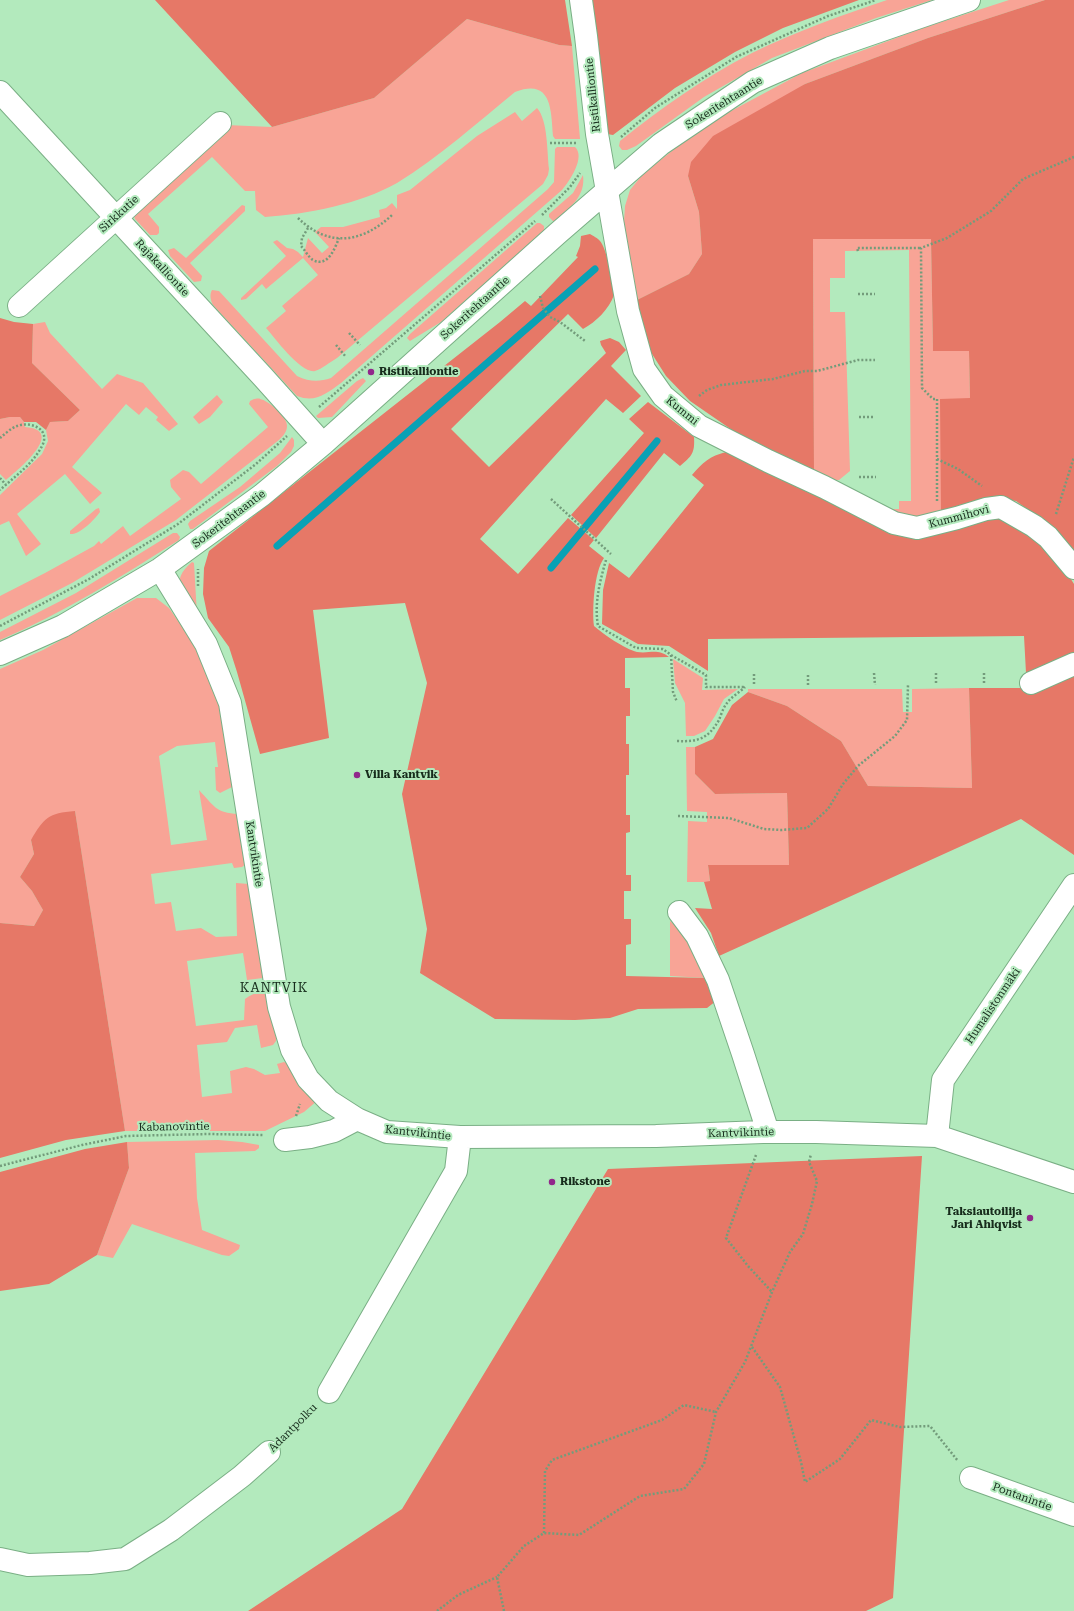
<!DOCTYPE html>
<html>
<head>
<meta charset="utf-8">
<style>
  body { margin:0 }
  canvas { display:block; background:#b3eabd }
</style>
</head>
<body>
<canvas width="1074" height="1611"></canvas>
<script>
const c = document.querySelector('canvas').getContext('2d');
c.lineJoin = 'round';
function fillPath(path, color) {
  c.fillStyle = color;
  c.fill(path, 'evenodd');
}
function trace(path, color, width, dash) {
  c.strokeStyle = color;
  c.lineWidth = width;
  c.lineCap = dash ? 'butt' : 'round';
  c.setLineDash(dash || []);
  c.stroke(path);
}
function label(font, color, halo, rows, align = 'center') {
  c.font = font + ' "Roboto Serif",serif';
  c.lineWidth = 4;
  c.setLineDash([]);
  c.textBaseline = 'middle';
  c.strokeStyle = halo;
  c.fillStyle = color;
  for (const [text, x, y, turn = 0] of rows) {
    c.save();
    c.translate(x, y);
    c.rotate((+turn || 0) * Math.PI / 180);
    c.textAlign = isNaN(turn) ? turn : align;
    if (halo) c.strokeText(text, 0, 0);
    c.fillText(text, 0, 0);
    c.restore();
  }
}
fillPath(new Path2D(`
  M 887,0 L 932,0 L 876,18 L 772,58 L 704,97 L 636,146 L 627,150 L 622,150 L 619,146 L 620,141 C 661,108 705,77 752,53 C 795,32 842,15 887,0 Z
  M 1009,0 L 1045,0 L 928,38 L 805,84 L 688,176 L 699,212 L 702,254 L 689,274 L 637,300 L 628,253 L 624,222 L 625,206 L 630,190 L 643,174 L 703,126 L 802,73 L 923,28 Z
  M 467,19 L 559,45 L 572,46 L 580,139 L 555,139 L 553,136 C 551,110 552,78 515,92 C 477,123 439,157 397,183 C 360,204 308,214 265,217 L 256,210 L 255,191 L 245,191 L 212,157 L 148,214 L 159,227 L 159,233 L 157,235 L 150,235 L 135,219 L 134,216 L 226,125 L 272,127 L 374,98 Z
  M 537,108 C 548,120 547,152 549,169 L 548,175 L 543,184 L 337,358 C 330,362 322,369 315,371 C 301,374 275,338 266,328 L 286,311 L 282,306 L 318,275 L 303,258 L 266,289 L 262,284 L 246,299 L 241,300 L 241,298 L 286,256 L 273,242 L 277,240 L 287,248 L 293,249 L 298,252 L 303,257 L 308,238 L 322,253 L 329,247 L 315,232 L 321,227 L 343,227 L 380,217 L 379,210 L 386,208 L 392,203 L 397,209 L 397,195 L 410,190 L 477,136 L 515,112 L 522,121 Z
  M 557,147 L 575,147 C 586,157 569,182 562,190 L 341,383 C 326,394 315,403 297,396 L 213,305 C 211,301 209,295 212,290 L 219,291 L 297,376 C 310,382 319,382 331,378 L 548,189 L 554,182 L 555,149 Z
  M 583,175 C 586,197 569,208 555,221 L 553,221 L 549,217 L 549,214 L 573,193 Z
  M 242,205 L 245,206 L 245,211 L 190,263 L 202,276 L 201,281 L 194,282 L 170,256 L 168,250 L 174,248 L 186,258 Z
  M 537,223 L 540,223 L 544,226 L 544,230 L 539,236 L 441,322 L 410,341 L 407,338 L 410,334 Z
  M 813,238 L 931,239 L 933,351 L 969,351 L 970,399 L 941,399 L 941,516 L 912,519 L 899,517 L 889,509 L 899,509 L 899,501 L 911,501 L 909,250 L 845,251 L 845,278 L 830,278 L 830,312 L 845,312 L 850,471 L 839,480 L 829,480 L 814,473 Z
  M 45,322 L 50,333 L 102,389 L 117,374 L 143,383 L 178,424 L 169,431 L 156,420 L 158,417 L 146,407 L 139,415 L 126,404 L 72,467 L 102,493 L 90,504 L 65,474 L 17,514 L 41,544 L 26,556 L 9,521 L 0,525 L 0,495 L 42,454 L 48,441 L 46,430 L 50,422 L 68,421 L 80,410 L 32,363 L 33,324 Z
  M 363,378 L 366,381 L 332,417 L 318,418 L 316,416 L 357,381 Z
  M 217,395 L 223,402 L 210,417 L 199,424 L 193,417 Z
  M 254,399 C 254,399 260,398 260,399 C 268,400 288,418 287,426 C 287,432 283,436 279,440 L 176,520 L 72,583 L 0,620 L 0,596 L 45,573 L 94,546 L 99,541 L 101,544 L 123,526 L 130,536 L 181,499 L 171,487 L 170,480 L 183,470 L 189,472 L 201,484 L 268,427 L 249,404 L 250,401 Z
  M 10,417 L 20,417 L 24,422 L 25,427 C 67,430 18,470 6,480 L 0,474 L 0,419 Z
  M 292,437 L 294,440 L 294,446 L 291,452 L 277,466 L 193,529 L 190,529 L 188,524 L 190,521 L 240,487 L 280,453 Z
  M 99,508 L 100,512 C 94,520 80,535 70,534 L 70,531 L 96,509 Z
  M 173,533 L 177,533 L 180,537 L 179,540 C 121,577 63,613 0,640 L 0,632 L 76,593 Z
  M 192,562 L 194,563 L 197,615 C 184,594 168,582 192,562 Z
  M 137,598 L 156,598 L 169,608 L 196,647 L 224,713 L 234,786 L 220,793 L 216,790 L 215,767 L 218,767 L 215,742 L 177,746 L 159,756 L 171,845 L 207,840 L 199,790 C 214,806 216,813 238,814 L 246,864 L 242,867 L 234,868 L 232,863 L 151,874 L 155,904 L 171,902 L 176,931 L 201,928 L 216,937 L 237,936 L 236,883 L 249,884 L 263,978 L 247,980 L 243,953 L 187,961 L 196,1026 L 244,1020 L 245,999 C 252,994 258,991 266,994 L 276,1036 L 276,1041 L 273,1045 L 261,1048 L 257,1025 L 235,1028 L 227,1042 L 197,1045 L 202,1097 L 232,1093 L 230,1071 L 246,1067 L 254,1069 L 265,1075 L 280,1073 L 277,1064 L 284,1062 L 288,1064 L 318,1100 L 304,1112 L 265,1131 L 125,1131 L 75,811 L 31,840 L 34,854 L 20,877 L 32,891 L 43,910 L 34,926 L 0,923 L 0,669 L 43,650 Z
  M 673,659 L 703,678 L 702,690 L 738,689 L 724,699 L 715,716 L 705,731 L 694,736 L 686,736 L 685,703 L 675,683 Z
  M 969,688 L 972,788 L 868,786 L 841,741 L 787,706 L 748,692 L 748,689 L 902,689 L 903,712 L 912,712 L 912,689 Z
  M 686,747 L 695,747 L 695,774 L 715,794 L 787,793 L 789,865 L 708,865 L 710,882 L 687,882 L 688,821 L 707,822 L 707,812 L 687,811 Z
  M 670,921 L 685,934 L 707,978 L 670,976 Z
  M 218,1140 L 242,1142 L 259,1145 L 259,1148 L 255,1151 L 195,1153 L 197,1198 L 202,1230 L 240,1245 L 239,1249 L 229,1256 L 222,1255 L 132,1224 L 113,1258 L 97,1255 L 129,1168 L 127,1142 Z`), '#f8a496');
fillPath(new Path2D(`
  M 155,0 L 565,0 L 572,46 L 559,45 L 467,19 L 374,98 L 272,127 Z
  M 589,0 L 859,0 L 783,28 L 735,52 L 675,88 L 613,135 L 607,134 Z
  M 1045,0 L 1074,0 L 1074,561 L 1054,528 L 1016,501 L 997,498 L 941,516 L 940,399 L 970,398 L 969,351 L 933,351 L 931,239 L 813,239 L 814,473 L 735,432 L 690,401 L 666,376 L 647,346 L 637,300 L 689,274 L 702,254 L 699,212 L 688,176 L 691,162 L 713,136 L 805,84 L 928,38 Z
  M 590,234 C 593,236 598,238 600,241 C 606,247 616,288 614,295 C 609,309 596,322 583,329 L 568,314 L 451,429 L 489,467 L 606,353 L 601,345 L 600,341 L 610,338 L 619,342 L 626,350 L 611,366 L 641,396 L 623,413 L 606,399 L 480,539 L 518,574 L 568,518 L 594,540 L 589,546 L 604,558 C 594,572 592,610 594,626 C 603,634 625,649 637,652 C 650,654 657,648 669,657 L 625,658 L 625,688 L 630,688 L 630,716 L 626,716 L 626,744 L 629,744 L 629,775 L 626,775 L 626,815 L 630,815 L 630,832 L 626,833 L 626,875 L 631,875 L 631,891 L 624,891 L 624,919 L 631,919 L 631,944 L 626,945 L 626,976 L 707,978 L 716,1001 L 707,1008 L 638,1009 L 610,1018 L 575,1020 L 495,1019 L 420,973 L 427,929 L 402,794 L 427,683 L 405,603 L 313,610 L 329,738 L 260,754 L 237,672 L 229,647 L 208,618 L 203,594 L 204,568 L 209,551 L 500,322 L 525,301 L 531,306 L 578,257 L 576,256 L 580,246 L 581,236 Z
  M 0,318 L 14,322 L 33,324 L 32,363 L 80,410 L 68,421 L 50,422 L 46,430 L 36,422 L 24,422 L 20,417 L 10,417 L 0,419 Z
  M 648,402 L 694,437 C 695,453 692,456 680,466 L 664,453 L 596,538 L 571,515 L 644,433 L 629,419 Z
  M 726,452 L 747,456 L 889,530 L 1009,515 L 1058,559 L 1074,584 L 1074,661 L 1049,676 L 1026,673 L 1024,636 L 708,639 L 708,671 L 669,646 L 638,644 L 602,624 L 603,590 L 609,563 L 629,578 L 704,485 L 692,475 C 702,463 710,456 726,452 Z
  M 1074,672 L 1074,855 L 1021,819 L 719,956 L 711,933 L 695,908 L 712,909 L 704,882 L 710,881 L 708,865 L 789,865 L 787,793 L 715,794 L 695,774 L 695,747 L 713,739 L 732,705 L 748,692 L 787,706 L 841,741 L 868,786 L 972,788 L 969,688 L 1036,688 Z
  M 75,811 L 125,1131 L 66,1140 L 0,1158 L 0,923 L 34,926 L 43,910 L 32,891 L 20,877 L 34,854 L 31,840 C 44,818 48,813 75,811 Z
  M 127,1142 L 129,1168 L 97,1255 L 49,1284 L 0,1291 L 0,1172 L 85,1149 Z
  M 922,1156 L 893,1598 L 866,1611 L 248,1611 L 402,1509 L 608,1169 Z`), '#e67867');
trace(new Path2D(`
  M 277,546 L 595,269
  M 551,568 L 657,441`), '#09a1b5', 7);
const minor = new Path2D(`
  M 581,0 L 586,36 L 597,134 L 628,311 L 644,369 L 663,396 L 699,426 L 768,461 L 824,487 L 894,523 L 917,528 L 957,518 L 986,509 L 1001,507 L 1034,526 L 1048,537 L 1074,568
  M 0,92 L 263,377 L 323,444
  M 19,306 L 220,123
  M 160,569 L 206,644 L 230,703 L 279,1007 L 292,1050 L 308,1079 L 329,1101 L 357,1119 L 387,1132 L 460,1137 L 656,1136 L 763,1132 L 816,1132 L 937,1136 L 1074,1182
  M 0,654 L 63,626 L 160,569 L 262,495 L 323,444 L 558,233 L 661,144 L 753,82 L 830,48 L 969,0
  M 1031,683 L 1074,664
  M 679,912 L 697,936 L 718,980 L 743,1054 L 768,1132
  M 937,1136 L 943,1080 L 1074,885
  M 285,1140 L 310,1137 L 334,1131 L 357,1119
  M 329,1392 L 456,1171 L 460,1137
  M 971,1478 L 1074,1515
  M 0,1559 L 28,1565 L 90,1563 L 125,1559 L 171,1530 L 242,1476 L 269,1452`);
trace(minor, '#7aaf85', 24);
trace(new Path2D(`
  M 621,137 L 655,108 L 736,57 L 828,16 L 876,0
  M 550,143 L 576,143
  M 542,215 L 570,187 L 580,173
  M 298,218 C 329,248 362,243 392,215
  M 308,228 L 302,238 L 301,246 C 305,250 309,258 313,260 C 328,268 335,248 339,238
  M 858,251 L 857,248 L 921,248
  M 858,294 L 875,294
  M 540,296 L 543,308 L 550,317 L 560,322 L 585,341
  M 349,333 L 360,345
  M 336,345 L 346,357
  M 699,396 L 707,390 L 721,385 L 773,379 L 805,371 L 817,371 L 858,360 L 875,360
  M 319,407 L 535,221
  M 859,417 L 875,417
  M 0,438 C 5,434 11,428 17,426 C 31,421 51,429 42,446 C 33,464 14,477 0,490
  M 937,459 L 958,469 L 982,486
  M 859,477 L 876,477
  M 0,478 L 6,485
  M 551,499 L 611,554
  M 937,501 L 937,399 L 933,399 L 922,388 L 921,248 L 947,238 L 991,211 L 1023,179 L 1074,157
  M 1056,514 L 1074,457
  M 606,560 C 600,581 594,603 598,626 L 636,648 L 663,649 L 671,655 L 673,692 L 677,702
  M 198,586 L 198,569
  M 0,626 L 89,579 L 178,524 L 256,464 L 287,436
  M 671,655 L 706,675 L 706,687 L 745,687
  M 874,673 L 875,685
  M 936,673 L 936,685
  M 984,673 L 984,684
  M 754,674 L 754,686
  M 808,675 L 808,686
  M 677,741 C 698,742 708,739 719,720 C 721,715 723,708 727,703 C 731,697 740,692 745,687
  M 678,816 L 729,818 L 764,829 L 781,830 L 807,828 L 828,809 L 843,784 L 858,766 L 895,736 L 907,720 L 908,685
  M 296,1116 L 300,1104
  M 756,1155 L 726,1238 L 748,1266 L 772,1292
  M 0,1166 L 82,1145 L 126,1136 L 208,1134 L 264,1135
  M 752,1347 L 780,1387 L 801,1462 L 805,1482 L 840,1459 L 871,1420 L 900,1427 L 930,1426 L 958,1461
  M 285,1436 L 314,1407
  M 544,1533 L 545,1471 L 552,1460 L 662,1420 L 684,1405 L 716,1412
  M 437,1611 L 458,1595 L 497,1577
  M 504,1611 L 497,1577 L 524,1546 L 544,1533 L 579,1535 L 640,1496 L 684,1489 L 704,1464 L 716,1412 L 745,1362 L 772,1292 L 790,1252 L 803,1234 L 812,1204 L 817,1181 L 809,1162 L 811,1154`), '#739c7b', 2.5, [2, 2]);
trace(minor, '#fff', 22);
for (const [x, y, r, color] of [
  [371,372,4,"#91278b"],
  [357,775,4,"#91278b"],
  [552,1182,4,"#91278b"],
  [1030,1218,4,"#91278b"]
]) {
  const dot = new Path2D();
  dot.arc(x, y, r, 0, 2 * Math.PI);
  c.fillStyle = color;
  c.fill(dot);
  trace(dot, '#b3eabd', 1.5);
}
label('11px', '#172c1c', '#b3eabd', [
  ["Ristikalliontie",593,95,-96],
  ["Sokeritehtaantie",724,103,-32],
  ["Sirkkutie",119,214,-42],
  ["Rajakalliontie",162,268,47],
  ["Sokeritehtaantie",475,308,-42],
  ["Kummi",682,411,39],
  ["Kummihovi",959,517,-15],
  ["Sokeritehtaantie",229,519,-37],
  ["Kantvikintie",254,854,81],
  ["Humalistonmäki",993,1006,-56],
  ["Kabanovintie",174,1127,-1],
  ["Kantvikintie",418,1133,6],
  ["Kantvikintie",741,1133,-2],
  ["Adantpolku",293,1428,-45],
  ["Pontanintie",1022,1497,20]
]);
label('bold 11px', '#172c1c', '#b3eabd', [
  ["Ristikalliontie",379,372],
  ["Villa Kantvik",365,775],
  ["Rikstone",560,1182],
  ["Taksiautoilija",1022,1212,"right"],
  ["Jari Ahlqvist",1022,1225,"right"]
], 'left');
c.letterSpacing = '1px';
label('13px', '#172c1c', '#b3eabd', [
  ["KANTVIK",274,988]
]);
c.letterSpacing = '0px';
</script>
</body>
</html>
